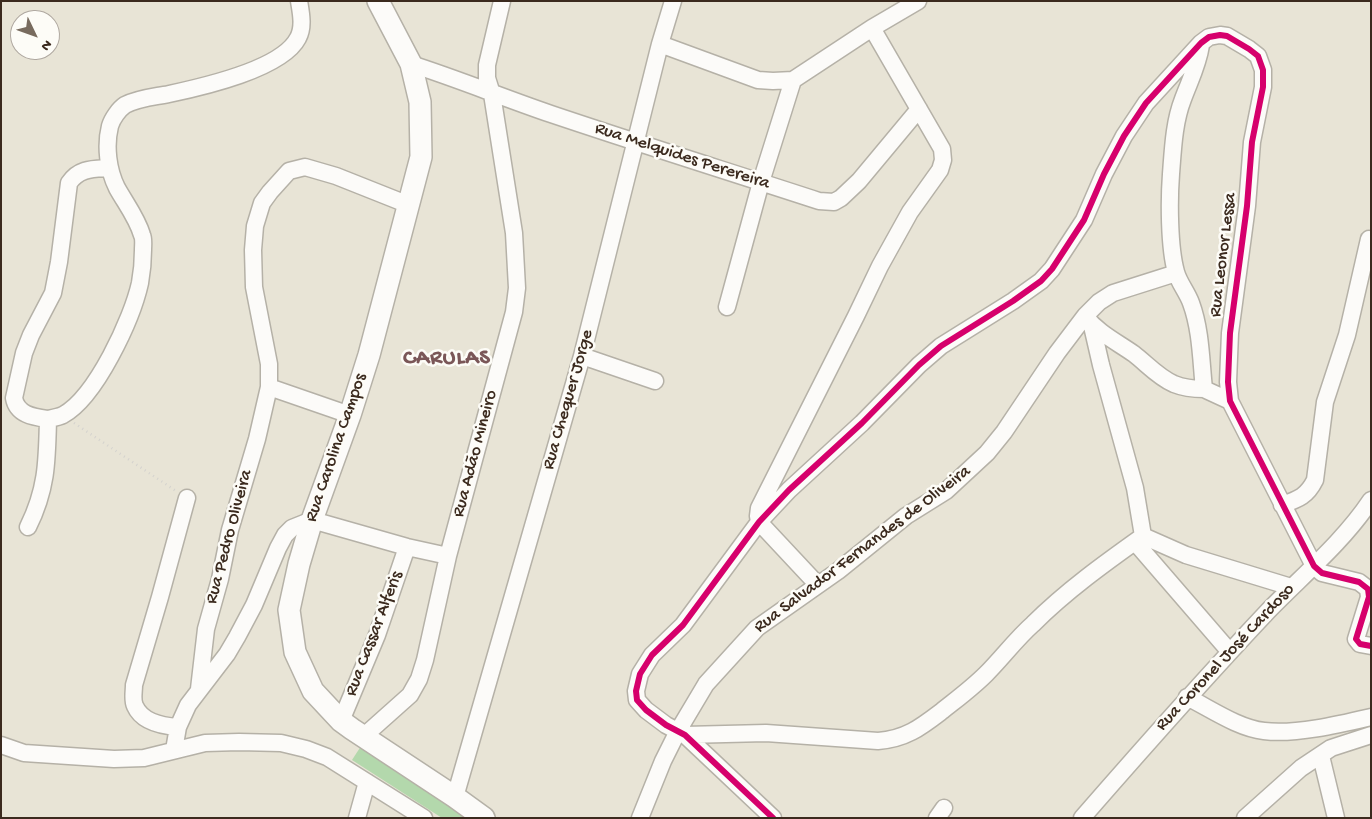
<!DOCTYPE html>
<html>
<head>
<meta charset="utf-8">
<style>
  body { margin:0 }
  #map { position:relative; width:1372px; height:819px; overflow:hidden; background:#e8e4d6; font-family:"Gochi Hand",sans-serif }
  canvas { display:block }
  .frame { position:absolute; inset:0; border:2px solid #3b2a1e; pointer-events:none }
  .north { position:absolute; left:10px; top:10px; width:50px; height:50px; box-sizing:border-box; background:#fdfcf7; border:1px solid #afa8a0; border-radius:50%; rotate:132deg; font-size:14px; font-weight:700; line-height:20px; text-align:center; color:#3b2a1e }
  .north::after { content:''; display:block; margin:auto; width:18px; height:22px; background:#786b5e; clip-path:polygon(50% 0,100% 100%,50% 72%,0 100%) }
</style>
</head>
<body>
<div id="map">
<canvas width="1372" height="819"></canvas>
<div class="frame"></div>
<div class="north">N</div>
</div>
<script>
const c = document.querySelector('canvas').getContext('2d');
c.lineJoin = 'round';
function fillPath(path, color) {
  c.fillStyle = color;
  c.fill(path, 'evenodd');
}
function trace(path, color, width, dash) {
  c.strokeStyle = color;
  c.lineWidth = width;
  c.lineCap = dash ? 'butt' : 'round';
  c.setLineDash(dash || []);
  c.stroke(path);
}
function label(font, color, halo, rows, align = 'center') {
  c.font = font + ' "Gochi Hand",sans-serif';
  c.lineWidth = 5;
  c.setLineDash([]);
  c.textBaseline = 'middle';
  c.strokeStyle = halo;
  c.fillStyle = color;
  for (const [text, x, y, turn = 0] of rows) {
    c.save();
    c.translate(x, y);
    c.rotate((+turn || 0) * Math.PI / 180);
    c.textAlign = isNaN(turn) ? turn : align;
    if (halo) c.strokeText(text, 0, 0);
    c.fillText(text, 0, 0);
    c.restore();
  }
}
fillPath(new Path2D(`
  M 363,743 L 469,818 L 442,818 L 352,760 Z`), '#b3d8ac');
const minor = new Path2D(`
  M 660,44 L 758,80 L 773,81 L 793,80
  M 1201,45 C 1198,65 1190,80 1183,99 C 1174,122 1173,148 1171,174 C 1169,200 1169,247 1176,272 C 1179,283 1187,292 1191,303 C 1201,330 1201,361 1204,389 L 1230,401
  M 411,64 C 458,79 504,98 551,114 C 640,144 730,172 819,201 L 834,202 L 841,198 L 859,181 L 919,109
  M 1176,273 L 1113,293 L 1099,302 L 1085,316 C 1098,333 1117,342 1134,354 C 1147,364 1158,377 1174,384 C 1184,388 1194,389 1204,389
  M 727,307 L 761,182 L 793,80 L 872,28 L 918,1
  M 1092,326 L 1101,365 L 1135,488 L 1143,536
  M 582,356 L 655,381
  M 269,387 L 350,415
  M 48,419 C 34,417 17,415 14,398 L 24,353 L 31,335 L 53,293 L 59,262 L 69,183 C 79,168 93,169 109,168
  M 1282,505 C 1299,499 1307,496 1315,480 L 1325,402 L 1347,335 L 1369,239
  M 28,527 C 47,489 47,461 48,419 C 53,418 59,417 63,415 C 96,397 132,319 140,283 C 142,272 143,261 143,250 C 143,245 144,239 142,235 C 137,218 126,204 117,188 C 108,170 105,146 110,126 C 112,119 119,109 125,105 C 139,98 154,97 169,94 C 202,87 282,69 298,38 C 304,27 301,13 299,1
  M 1135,542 L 1230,652
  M 817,584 L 759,522 L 758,516 L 759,508 L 856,316 L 880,266 L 910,212 L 940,170 L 943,160 L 942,149 L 872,28
  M 199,689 L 206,629 L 220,579 L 230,530 L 257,439 L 269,387 L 269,364 L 254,287 L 253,250 L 255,226 L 262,203 L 270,192 L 289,171 L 305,167 L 336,176 L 409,205
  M 1187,697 C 1211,709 1238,728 1264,731 C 1295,735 1341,724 1371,717
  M 341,721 L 377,635 L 407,547
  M 178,727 C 162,726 142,722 135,706 C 132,700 134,692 134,685 L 160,597 L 187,498
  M 685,735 L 766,733 L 878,741 C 906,739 921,727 942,711 C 957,699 972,688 986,674 C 1002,658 1016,639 1033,624 C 1066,591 1105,563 1143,536 L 1186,555 L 1291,587
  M 364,736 L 410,695 L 419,679 L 425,660 L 448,556 L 514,312 L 517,288 L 514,233 L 492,94 L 487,78 L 487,65 L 502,1
  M 1,745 L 24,753 L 114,759 L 144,758 L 205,743 L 239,742 L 281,743 L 306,749 L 327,757 L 424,818
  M 174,750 L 178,727 L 188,705 L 227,654 L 237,637 L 254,605 L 278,548 L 285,535 L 292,528 L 312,520 L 407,547 L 448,556
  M 1321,756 L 1336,818
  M 455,797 L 582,356 L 660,44 L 673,1
  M 357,818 L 367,782
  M 640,818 L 663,761 L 678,731 L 706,684 L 757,628 L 838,571 L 906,516 L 946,491 L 987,453 L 1004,432 L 1057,353 L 1085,316
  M 773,818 L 685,735 L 666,725 L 646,710 L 637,700 L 636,691 L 640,674 L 652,655 L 683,625 L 759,522 L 789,490 L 862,423 L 919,365 L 941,346 L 1013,301 L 1041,281 L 1052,269 L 1084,220 L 1104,174 L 1124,136 L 1146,103 L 1201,43 L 1209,37 L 1220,35 L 1227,36 L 1249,49 L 1258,56 L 1263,70 L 1263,87 L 1252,142 L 1247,206 L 1230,333 L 1228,382 L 1230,401 L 1314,566 L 1322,573 L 1359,582 L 1368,589 L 1369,597 L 1356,639 L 1360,644 L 1371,646
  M 937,818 L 944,808
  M 1082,818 C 1143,748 1204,679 1268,611 C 1303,575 1343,542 1371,500
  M 1245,818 L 1301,768 L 1331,748 L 1371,735`);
const major = new Path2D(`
  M 378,1 L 411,64 L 420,102 L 421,157 L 369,355 L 350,415 L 312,520 L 299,564 L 289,610 L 295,652 L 313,691 L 341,721 L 352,729 L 455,797 L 484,818`);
trace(minor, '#b5b1a7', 19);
trace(major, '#b5b1a7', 24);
trace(new Path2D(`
  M 74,423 L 176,491`), '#d4d2ce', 2.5, [1, 4]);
trace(minor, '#fcfbf9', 16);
trace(major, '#fcfbf9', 21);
trace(new Path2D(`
  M 773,818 L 685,735 L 666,725 L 646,710 L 637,700 L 636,691 L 640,674 L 652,655 L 683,625 L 759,522 L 789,490 L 862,423 L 919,365 L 941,346 L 1013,301 L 1041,281 L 1052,269 L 1084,220 L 1104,174 L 1124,136 L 1146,103 L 1201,43 L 1209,37 L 1220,35 L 1227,36 L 1249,49 L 1258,56 L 1263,70 L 1263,87 L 1252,142 L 1247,206 L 1230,333 L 1228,382 L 1230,401 L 1314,566 L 1322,573 L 1359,582 L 1368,589 L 1369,597 L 1356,639 L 1360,644 L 1371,646`), '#d6006c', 6);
label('18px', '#3b2a1e', '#fdfcf7', [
  ["Rua Melquides Perereira",682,157,18],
  ["Rua Leonor Lessa",1224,255,-83],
  ["Rua Chequer Jorge",569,400,-74],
  ["Rua Carolina Campos",337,448,-71],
  ["Rua Adão Mineiro",476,454,-75],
  ["Rua Pedro Oliveira",230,537,-75],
  ["Rua Salvador Fernandes de Oliveira",863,550,-37],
  ["Rua Cassar Alferis",375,634,-69],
  ["Rua Coronel José Cardoso",1226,658,-47]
]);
c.letterSpacing = '1px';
label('bold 22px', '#7a5657', '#fdfcf7', [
  ["CARULAS",447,360]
]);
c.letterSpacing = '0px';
</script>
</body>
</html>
